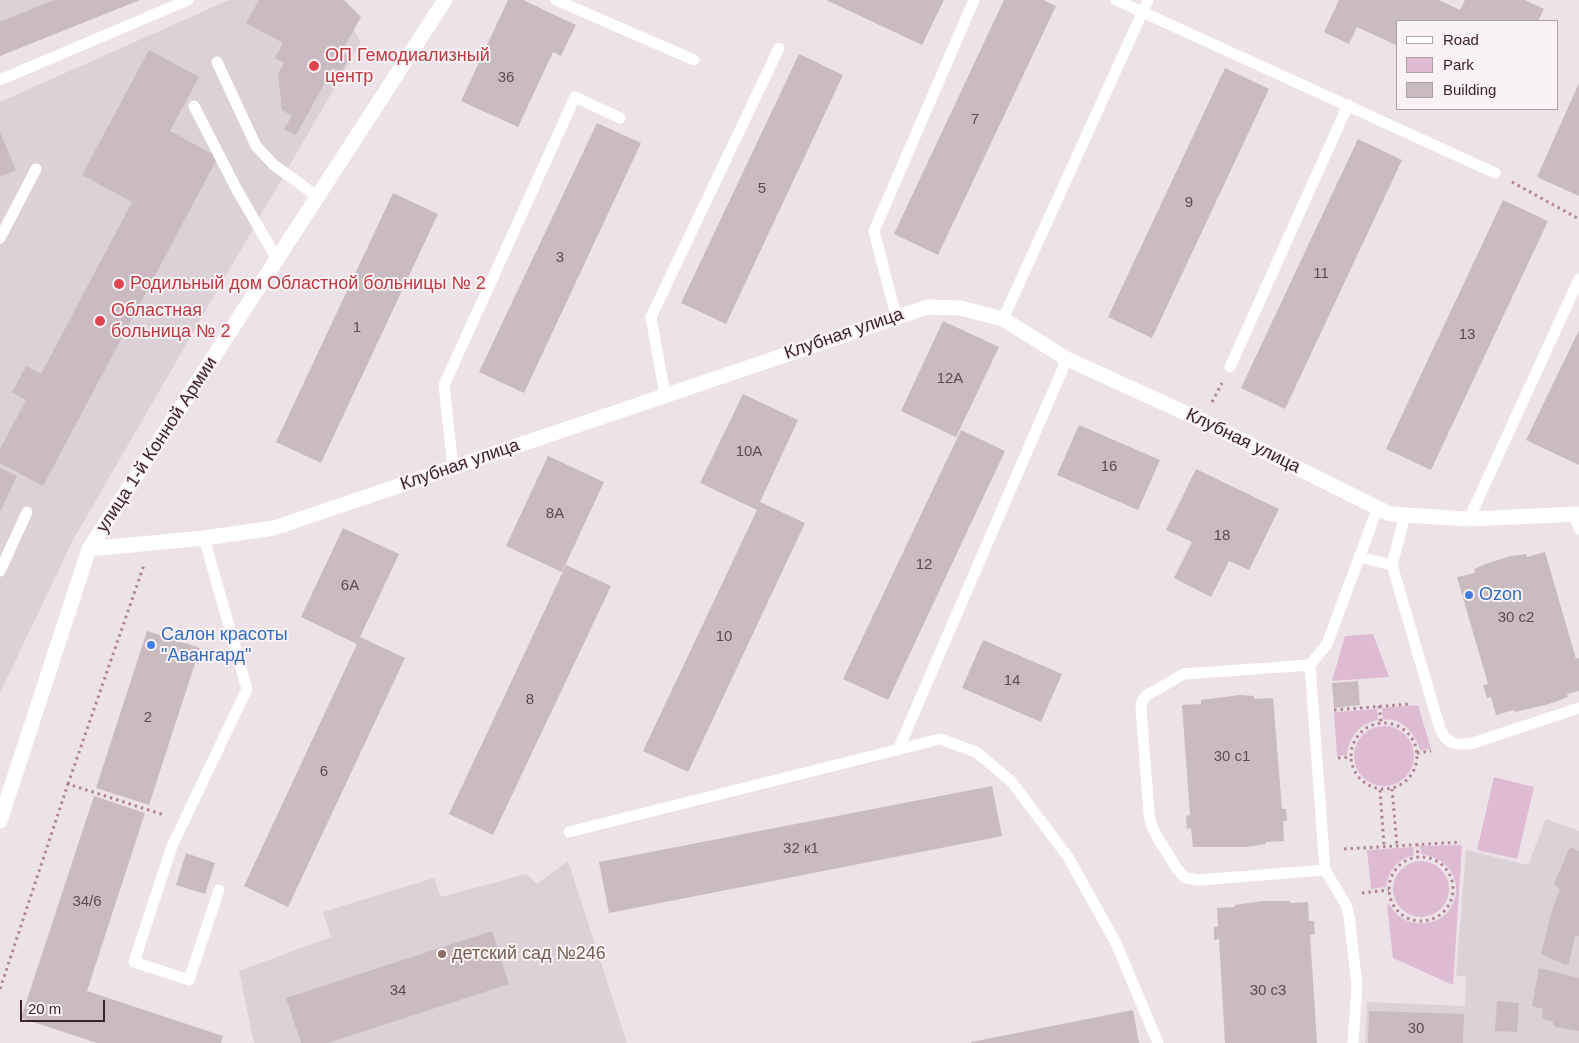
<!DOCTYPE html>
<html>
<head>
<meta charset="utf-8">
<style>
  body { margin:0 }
  #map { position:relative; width:1579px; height:1043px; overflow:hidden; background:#ece2e7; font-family:Arial,sans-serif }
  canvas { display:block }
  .legend { position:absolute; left:1396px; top:20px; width:162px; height:90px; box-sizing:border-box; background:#f9f3f6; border:1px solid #aea0a4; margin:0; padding:6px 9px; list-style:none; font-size:15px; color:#3d2329 }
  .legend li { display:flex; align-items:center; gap:10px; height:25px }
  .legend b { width:25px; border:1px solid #aea0a4 }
  .scale { position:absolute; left:20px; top:1000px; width:85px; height:22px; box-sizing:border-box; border:2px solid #3d2329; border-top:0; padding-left:6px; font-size:15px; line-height:18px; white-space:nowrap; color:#3d2329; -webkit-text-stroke:4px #f9f3f6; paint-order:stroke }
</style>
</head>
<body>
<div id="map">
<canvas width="1579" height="1043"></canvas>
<ul class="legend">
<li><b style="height:6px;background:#fff"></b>Road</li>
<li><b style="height:14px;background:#ddbcd3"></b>Park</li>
<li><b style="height:14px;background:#cabbc1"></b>Building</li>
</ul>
<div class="scale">20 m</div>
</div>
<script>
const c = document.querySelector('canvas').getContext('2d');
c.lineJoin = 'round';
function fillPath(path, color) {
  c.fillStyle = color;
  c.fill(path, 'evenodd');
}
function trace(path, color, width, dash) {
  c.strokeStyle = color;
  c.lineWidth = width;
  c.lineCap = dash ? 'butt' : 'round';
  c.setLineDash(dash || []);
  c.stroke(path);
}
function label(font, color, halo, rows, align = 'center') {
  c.font = font + ' Arial,sans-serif';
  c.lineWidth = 4;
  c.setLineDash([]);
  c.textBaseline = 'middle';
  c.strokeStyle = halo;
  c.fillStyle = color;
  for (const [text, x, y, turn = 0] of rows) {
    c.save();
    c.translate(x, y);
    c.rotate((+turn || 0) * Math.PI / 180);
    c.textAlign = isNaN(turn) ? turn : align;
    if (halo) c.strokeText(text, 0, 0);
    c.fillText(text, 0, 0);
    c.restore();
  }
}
fillPath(new Path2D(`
  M 0,0 L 138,0 L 0,52 Z
  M 229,0 L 336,0 L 361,42 L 73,540 L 0,693 L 0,102 Z
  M 1546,819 L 1579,831 L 1579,1043 L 1365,1043 L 1367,1002 L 1465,1006 L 1466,977 L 1456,975 L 1466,850 L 1528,865 Z
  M 568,861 L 627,1043 L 254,1043 L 239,971 L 331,937 L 323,912 L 434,878 L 441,897 L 526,874 L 537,884 Z`), '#dcd1d6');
fillPath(new Path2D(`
  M 1373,634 L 1389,677 L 1332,681 L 1345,636 Z
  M 1418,705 L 1431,749 L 1420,750 C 1416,734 1401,716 1383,720 L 1382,708 Z
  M 1377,709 L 1378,720 C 1359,723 1349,738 1347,755 L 1337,756 L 1334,712 Z
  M1354 756a30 30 0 1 1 60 0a30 30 0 1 1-60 0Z
  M 1494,777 L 1534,787 L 1517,859 L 1477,850 Z
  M 1462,845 L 1453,985 L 1393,958 L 1387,905 L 1389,904 C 1395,914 1404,922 1416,923 C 1464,928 1473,861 1421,854 L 1420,846 Z
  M 1413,847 L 1414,855 C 1398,859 1388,870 1386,887 L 1371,889 L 1367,850 Z
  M1393 889a28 28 0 1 1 56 0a28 28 0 1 1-56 0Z`), '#ddbcd3');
fillPath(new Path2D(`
  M 54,0 L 140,0 L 0,56 L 0,22 Z
  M 259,0 L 344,0 L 361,17 L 341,52 L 350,57 L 341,72 L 333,68 L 296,135 L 284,129 L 292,116 L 282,110 L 278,74 L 284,63 L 275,58 L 283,43 L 246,23 Z
  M 508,0 L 523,0 L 576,25 L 561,56 L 553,52 L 518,127 L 461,101 Z
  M 826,0 L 944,0 L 922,45 Z
  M 1004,0 L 1043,0 L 1056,6 L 938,255 L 894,234 Z
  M 1339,0 L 1439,0 L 1460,10 L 1465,0 L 1525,0 L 1544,9 L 1538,21 L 1398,21 L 1398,46 L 1357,27 L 1349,44 L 1324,32 Z
  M 149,50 L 199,77 L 170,131 L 218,157 L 43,486 L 0,463 L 0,449 L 26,400 L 12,392 L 26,366 L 41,374 L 132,202 L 82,175 Z
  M 799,54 L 843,75 L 726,324 L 681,303 Z
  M 1225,68 L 1269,89 L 1152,338 L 1108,317 Z
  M 1579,83 L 1579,196 L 1537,177 Z
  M 597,123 L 641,143 L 524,393 L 479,372 Z
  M 0,132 L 16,170 L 0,177 Z
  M 1358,139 L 1402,160 L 1285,409 L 1241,388 Z
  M 393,193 L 438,214 L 321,463 L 276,442 Z
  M 1503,200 L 1548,221 L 1431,470 L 1386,449 Z
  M 943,321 L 999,347 L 956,437 L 901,411 Z
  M 1579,330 L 1579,465 L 1526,440 Z
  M 743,394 L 798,420 L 760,502 L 805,523 L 688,772 L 643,751 L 757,510 L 700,483 Z
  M 1079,425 L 1160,460 L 1138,510 L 1057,475 Z
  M 961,430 L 1005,451 L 888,700 L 843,679 Z
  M 548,456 L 604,482 L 562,572 L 506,546 Z
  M 0,468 L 17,476 L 0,512 Z
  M 1196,469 L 1279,509 L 1249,570 L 1229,561 L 1211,597 L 1174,578 L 1192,542 L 1166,530 Z
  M 343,528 L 399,554 L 360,637 L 405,658 L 288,907 L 244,886 L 357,644 L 301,617 Z
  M 1545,552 L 1576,659 L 1579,658 L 1579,691 L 1567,694 L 1568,697 L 1549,704 L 1515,712 L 1514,710 L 1496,715 L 1491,697 L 1487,698 L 1483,685 L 1488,684 L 1457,577 L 1475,573 L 1474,569 L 1488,563 L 1511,556 L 1526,554 L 1527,557 Z
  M 566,565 L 611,586 L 493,835 L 449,814 Z
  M 147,631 L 200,648 L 149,805 L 96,788 Z
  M 983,640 L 1062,674 L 1041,722 L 962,688 Z
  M 1358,681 L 1360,705 L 1334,708 L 1332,683 Z
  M 1240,695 L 1254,696 L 1254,699 L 1273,698 L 1282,809 L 1286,809 L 1287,821 L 1283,821 L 1284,841 L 1266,842 L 1266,844 L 1246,847 L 1193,847 L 1191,828 L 1187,829 L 1186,816 L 1190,815 L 1182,705 L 1201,704 L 1201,700 Z
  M 992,786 L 1002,836 L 609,913 L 599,862 Z
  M 94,796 L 145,813 L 87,991 L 223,1036 L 221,1043 L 97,1043 L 21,1018 Z
  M 1570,847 L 1579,851 L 1579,936 L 1575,935 L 1569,963 L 1566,965 L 1541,954 L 1553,907 L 1560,890 L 1554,884 Z
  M 186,853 L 215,863 L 205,894 L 176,885 Z
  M 1263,901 L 1290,901 L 1290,903 L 1308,902 L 1309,921 L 1314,921 L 1315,934 L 1310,935 L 1317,1043 L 1225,1043 L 1219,939 L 1214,940 L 1214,927 L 1218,927 L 1217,908 L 1235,907 L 1235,905 Z
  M 492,931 L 509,984 L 328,1043 L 301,1043 L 286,998 Z
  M 1539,968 L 1579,978 L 1579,1031 L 1555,1027 L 1552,1021 L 1545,1020 L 1542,1017 L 1543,1009 L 1532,1006 Z
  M 1497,1001 L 1519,1003 L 1517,1032 L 1495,1031 Z
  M 1133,1010 L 1139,1043 L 971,1043 L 971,1042 Z
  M 1369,1011 L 1464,1014 L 1463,1043 L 1368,1043 Z`), '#cabbc1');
trace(new Path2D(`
  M 1512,182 L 1579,219
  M 1212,402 L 1222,383
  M 1379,706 L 1381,723
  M 1334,710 L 1412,704
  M1351 756a33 33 0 1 1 66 0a33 33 0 1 1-66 0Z
  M 1417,753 L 1431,751
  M 1338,758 L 1350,757
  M 68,784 L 144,565
  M 1392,789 L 1397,845
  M 1380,790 L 1384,845
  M 1417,844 L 1418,857
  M 1344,849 L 1461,842
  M1389 889a32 32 0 1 1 64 0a32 32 0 1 1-64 0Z
  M 1362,893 L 1389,890
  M 0,989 L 68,784 L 164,815`), '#af8491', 3, [2.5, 4]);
trace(new Path2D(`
  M 556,0 L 694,60
  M 1116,0 L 1495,173
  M 217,62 L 256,146 L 274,165 L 318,197
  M 0,80 L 188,0
  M 194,106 L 237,190 L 277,259
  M 0,238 L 36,169
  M 896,316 L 874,231 L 974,0
  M 1003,319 L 1148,0
  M 1230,367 L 1348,105
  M 665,395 L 651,317 L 779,48
  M 453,468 L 444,385 L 575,97 L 620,118
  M 1574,514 L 1579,529
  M 1405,515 L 1392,565 L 1440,729 C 1448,745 1456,746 1473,743 L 1579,708
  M 1469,519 L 1579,279
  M 204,538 L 247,689 L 172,846 L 134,962 L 189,980 L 219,890
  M 1359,557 L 1392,565
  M 0,571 L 27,512
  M 1310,665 L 1184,674 L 1147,695 L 1142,701 L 1141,709 L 1149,813 L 1151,824 L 1156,835 L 1177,869 L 1185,878 L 1199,880 L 1325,870
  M 898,750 L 1067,359
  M 569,832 L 940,739 L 976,752 L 1011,781 L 1068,857 L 1116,943 L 1158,1043
  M 1353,1043 L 1357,985 L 1349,916 L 1346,905 L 1325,870 L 1310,665 L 1327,644 L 1378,507`), '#fff', 11);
trace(new Path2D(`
  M 89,549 L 204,538 L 274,528 L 927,307 L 960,308 L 1003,319 L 1067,359 L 1203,421 L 1390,514 L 1469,519 L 1579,514
  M 0,821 L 89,549 L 445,0`), '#fff', 15);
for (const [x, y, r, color] of [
  [314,66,6,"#e0444e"],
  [119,284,6,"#e0444e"],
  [100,321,6,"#e0444e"],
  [1469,595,5,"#3f7fe0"],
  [151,645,5,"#3f7fe0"],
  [442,954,5,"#8d6e63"]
]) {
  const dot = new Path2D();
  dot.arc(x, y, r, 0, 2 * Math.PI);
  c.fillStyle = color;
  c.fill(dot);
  trace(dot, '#f9f3f6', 2);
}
label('15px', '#60494f', null, [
  ["36",506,78],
  ["7",975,120],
  ["5",762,189],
  ["9",1189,203],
  ["3",560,258],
  ["11",1321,274],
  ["1",357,328],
  ["13",1467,335],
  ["12А",950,379],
  ["10А",749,452],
  ["16",1109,467],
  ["8А",555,514],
  ["18",1222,536],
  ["12",924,565],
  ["6А",350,586],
  ["30 с2",1516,618],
  ["10",724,637],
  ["14",1012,681],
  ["8",530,700],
  ["2",148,718],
  ["30 с1",1232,757],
  ["6",324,772],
  ["32 к1",801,849],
  ["34/6",87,902],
  ["34",398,991],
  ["30 с3",1268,991],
  ["30",1416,1029]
]);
label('18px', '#be3a42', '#f9f3f6', [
  ["ОП Гемодиализный",325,56],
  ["центр",325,77],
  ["Родильный дом Областной больницы № 2",130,284],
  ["Областная",111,311],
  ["больница № 2",111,332]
], 'left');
label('18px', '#3d2329', '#f9f3f6', [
  ["Клубная улица",844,334,-19],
  ["Клубная улица",1243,441,26],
  ["улица 1-й Конной Армии",157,445,-57],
  ["Клубная улица",460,465,-19]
]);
label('18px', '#366cbe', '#f9f3f6', [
  ["Ozon",1479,595],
  ["Салон красоты",161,635],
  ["\"Авангард\"",161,656]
], 'left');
label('18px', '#785e54', '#f9f3f6', [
  ["детский сад №246",452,954]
], 'left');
</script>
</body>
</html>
